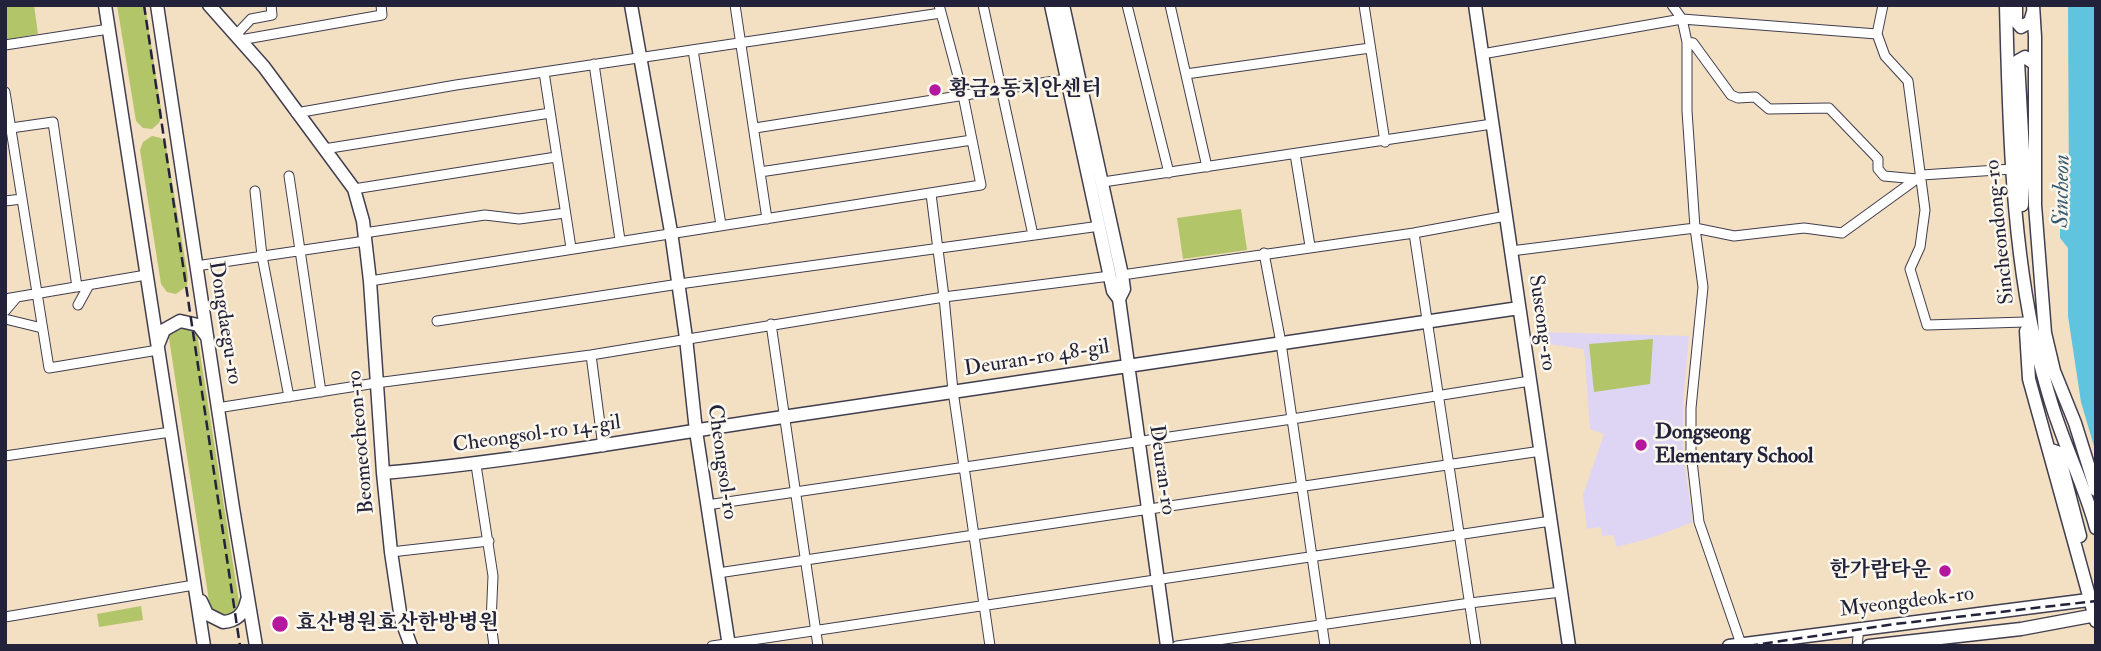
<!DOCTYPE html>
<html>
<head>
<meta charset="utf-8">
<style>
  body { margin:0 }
  #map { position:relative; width:2101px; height:651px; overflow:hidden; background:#f3dfc2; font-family:"IM FELL Double Pica",serif }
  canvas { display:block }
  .frame { position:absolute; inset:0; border:7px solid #22223b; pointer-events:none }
</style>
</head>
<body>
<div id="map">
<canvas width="2101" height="651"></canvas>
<div class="frame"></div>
</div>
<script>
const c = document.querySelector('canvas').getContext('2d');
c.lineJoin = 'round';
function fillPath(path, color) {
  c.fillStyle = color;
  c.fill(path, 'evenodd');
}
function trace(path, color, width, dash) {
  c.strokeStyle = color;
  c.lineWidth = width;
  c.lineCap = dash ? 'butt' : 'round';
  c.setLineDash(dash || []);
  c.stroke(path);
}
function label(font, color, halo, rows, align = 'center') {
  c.font = font + ' "IM FELL Double Pica","Noto Serif KR",serif';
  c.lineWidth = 5;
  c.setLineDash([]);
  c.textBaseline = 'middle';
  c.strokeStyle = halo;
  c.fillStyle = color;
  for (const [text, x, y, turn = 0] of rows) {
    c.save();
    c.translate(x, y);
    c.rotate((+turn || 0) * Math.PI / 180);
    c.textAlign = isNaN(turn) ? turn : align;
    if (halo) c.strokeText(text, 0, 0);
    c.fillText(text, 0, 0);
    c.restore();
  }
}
fillPath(new Path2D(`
  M 1539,332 L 1689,336 L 1683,401 L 1683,456 L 1693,522 L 1654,537 L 1617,547 L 1613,535 L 1602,536 L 1601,527 L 1587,529 L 1583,495 L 1604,434 L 1590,429 L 1584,349 L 1541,343 Z`), '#ded5f5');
fillPath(new Path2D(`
  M 5,5 L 34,5 L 38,34 L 5,40 Z
  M 117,5 L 145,5 L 162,115 L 159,123 L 152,129 L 143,128 L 136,121 Z
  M 152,136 L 161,138 L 166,146 L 188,277 L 187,286 L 176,294 L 167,292 L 161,284 L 140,150 L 143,142 Z
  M 1241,209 L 1247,250 L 1183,259 L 1177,218 Z
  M 182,323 L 192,326 L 197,334 L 239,602 L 234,612 L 226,615 L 213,610 L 209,601 L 169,338 L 171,330 Z
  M 1653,339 L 1650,384 L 1594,392 L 1589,344 Z
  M 141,606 L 143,620 L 99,627 L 97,614 Z`), '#b3c569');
fillPath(new Path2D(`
  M 2068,5 L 2096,5 L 2096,453 L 2081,402 L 2068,316 L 2068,248 L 2060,238 L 2060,209 L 2069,197 Z`), '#61c4df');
const street = new Path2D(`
  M 735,5 L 767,219
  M 983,5 L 1033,235
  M 1127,5 L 1169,173
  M 1170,5 L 1207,167
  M 1364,5 L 1385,142
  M 1672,5 L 1682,19 L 1687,42 L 1687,111 L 1695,228 L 1703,287 L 1691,408 L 1691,452 L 1699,522 L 1741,644
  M 1883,5 L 1877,34 L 1885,56 L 1908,81 L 1925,210 L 1920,247 L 1910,269 L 1927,325 L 2025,322
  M 235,36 L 251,19 L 272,15 L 271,5
  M 240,40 L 382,15 L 381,5
  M 1687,42 L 1693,43 L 1731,95 L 1738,98 L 1755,97 L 1769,109 L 1829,108 L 1878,159 L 1878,169 L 1884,176 L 1917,179
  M 5,45 L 109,29
  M 693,50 L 721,225
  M 1482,54 L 1682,19 L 1877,34
  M 594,64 L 620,240
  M 544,72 L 571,248
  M 1186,74 L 1370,48
  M 5,92 L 49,368 L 158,350
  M 296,113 L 456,85 L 941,13
  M 11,128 L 53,122 L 77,287
  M 755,128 L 1067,79
  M 324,149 L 550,113
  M 1295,154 L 1310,246
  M 760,172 L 972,140
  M 289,176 L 321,392
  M 1103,182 L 1492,124
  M 354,189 L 556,157
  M 255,191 L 262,256 L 289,397
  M 931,194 L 944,297 L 953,391 L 990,646
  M 5,201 L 22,199
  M 364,233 L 485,215 L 519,219 L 565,213
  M 1414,233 L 1476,646
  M 1511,251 L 1695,228 L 1734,236 L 1804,228 L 1842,233 L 1922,175 L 2012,169
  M 1264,253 L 1281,343 L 1325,646
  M 196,266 L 365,241
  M 1122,275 L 1414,233 L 1506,216
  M 370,281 L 981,185 L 963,95 L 939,5
  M 5,299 L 146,275
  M 78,305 L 89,285
  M 5,311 L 17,297
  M 5,319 L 42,328
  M 437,321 L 679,284 L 1100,226
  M 771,324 L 818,646
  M 591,355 L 603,447
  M 217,408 L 376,383 L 591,355 L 944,297 L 1110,276
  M 5,456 L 171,432
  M 476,465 L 493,576 L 491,623 L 494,646
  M 707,505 L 1292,419 L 1530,381
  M 391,552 L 489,541
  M 718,573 L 1541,451
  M 5,617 L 194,585
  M 712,646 L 1551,521
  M 1177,646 L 1470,603 L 1561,592
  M 1857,646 L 1859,628`);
const secondary = new Path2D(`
  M 105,5 L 204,646
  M 157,5 L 233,508 L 256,646
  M 209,5 L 264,67 L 354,189 L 363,221 L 370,281 L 383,473 L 391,552 L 401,619 L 411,646
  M 631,5 L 671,232 L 686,338 L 696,431 L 729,646
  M 1051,5 L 1113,291 L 1119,299 L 1167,646
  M 1063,5 L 1122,275 L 1124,289 L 1119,299
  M 1475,5 L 1569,646
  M 2006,5 C 2009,118 2011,241 2037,351 C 2043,375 2049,399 2058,423 C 2070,458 2086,491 2096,528
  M 2016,5 L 2016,21 L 2021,27 L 2030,22 L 2033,12
  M 2033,5 L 2035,37 L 2035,205 L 2045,333 L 2054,371 L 2075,423 L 2096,490
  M 2022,205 L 2024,169 L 2018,61 L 2025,57 L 2035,64
  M 2026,331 L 2029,379 L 2096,621
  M 158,345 L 164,330 L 180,321 L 198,325 L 207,337
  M 2051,450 L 2057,452 L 2061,463 L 2080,536
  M 383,473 C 530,460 671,433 817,412 C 1051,377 1285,343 1519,308
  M 201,601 L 207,614 L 223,622 C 237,621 244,614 247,600
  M 1729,646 L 2096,599
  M 1869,646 L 2021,629 L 2096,615`);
trace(street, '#413e4f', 11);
trace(secondary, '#413e4f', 15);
trace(street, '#fff', 9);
trace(secondary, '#fff', 12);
trace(new Path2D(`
  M 144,5 L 240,646
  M 1748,646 L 1895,624 L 2096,601`), '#22223b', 2.5, [10, 5]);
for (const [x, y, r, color] of [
  [935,90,7,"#b5179e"],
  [1641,445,7,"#b5179e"],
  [1945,571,7,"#b5179e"],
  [280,624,9,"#b5179e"]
]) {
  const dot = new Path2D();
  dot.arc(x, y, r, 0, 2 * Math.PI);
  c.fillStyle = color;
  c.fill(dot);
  trace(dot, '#fbf7ec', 2.5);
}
label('bold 21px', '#22223b', '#fbf7ec', [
  ["황금2동치안센터",949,90],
  ["Dongseong",1655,433],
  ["Elementary School",1655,457],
  ["한가람타운",1931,571,"right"],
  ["효산병원효산한방병원",296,624]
], 'left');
label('21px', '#22223b', '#fbf7ec', [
  ["Sincheondong-ro",2001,232,-96],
  ["Dongdaegu-ro",224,323,81],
  ["Suseong-ro",1541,323,82],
  ["Deuran-ro 48-gil",1037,359,-9],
  ["Cheongsol-ro 14-gil",537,435,-8],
  ["Beomeocheon-ro",362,442,-95],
  ["Cheongsol-ro",721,462,82],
  ["Deuran-ro",1161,470,82],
  ["Myeongdeok-ro",1907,603,-7]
]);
label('italic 23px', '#385b74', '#fbf7ec', [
  ["Sincheon",2063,191,-89]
]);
</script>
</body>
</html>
